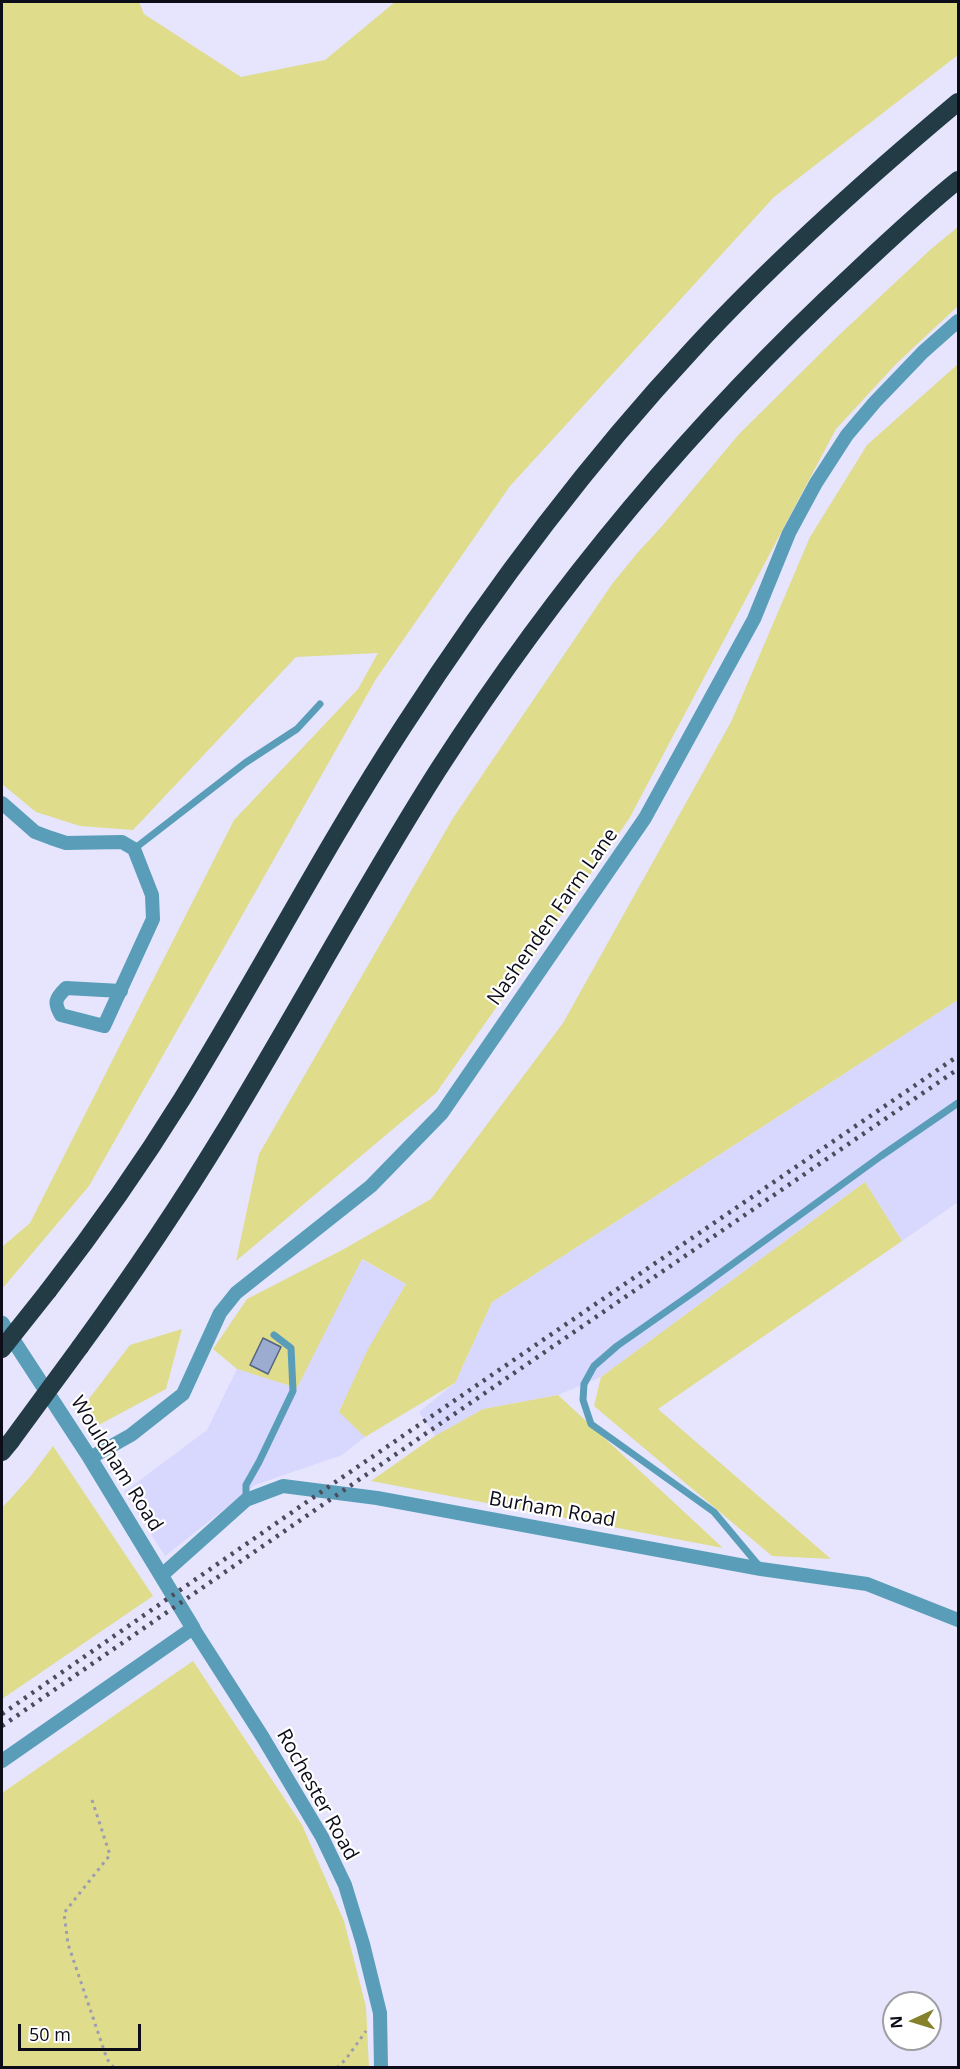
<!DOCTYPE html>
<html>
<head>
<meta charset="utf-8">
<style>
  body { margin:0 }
  #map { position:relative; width:960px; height:2069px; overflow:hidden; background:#e6e5fd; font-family:"Open Sans",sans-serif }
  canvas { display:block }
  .frame { position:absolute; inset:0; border:3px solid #0d0c19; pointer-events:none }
  .north { position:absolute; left:882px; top:1991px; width:60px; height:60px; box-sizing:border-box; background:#fff; border:2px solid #9e9ea3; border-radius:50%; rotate:266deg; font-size:16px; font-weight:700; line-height:24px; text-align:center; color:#0d0c19 }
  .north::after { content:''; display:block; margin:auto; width:21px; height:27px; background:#86822b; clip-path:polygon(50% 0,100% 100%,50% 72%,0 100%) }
  .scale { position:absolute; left:18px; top:2024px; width:123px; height:27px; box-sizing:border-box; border:3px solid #0d0c19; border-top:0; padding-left:8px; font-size:18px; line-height:21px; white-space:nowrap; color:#0d0c19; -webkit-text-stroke:4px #fff; paint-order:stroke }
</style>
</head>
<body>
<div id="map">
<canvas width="960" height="2069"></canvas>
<div class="frame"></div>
<div class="north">N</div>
<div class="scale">50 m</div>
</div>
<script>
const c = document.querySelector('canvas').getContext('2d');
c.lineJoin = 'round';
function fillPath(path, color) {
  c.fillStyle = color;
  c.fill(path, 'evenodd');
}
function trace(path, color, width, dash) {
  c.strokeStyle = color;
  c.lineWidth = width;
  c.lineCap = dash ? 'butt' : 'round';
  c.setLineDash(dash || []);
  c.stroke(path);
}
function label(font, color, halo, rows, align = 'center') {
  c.font = font + ' "Open Sans",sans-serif';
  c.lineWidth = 4.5;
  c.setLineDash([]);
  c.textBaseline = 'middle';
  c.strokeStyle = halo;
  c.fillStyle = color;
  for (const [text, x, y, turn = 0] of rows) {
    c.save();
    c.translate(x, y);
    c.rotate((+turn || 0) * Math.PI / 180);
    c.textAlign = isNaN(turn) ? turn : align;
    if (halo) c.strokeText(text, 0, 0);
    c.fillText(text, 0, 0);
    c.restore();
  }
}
fillPath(new Path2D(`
  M 958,1000 L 958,1202 L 902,1241 L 865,1182 L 601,1377 L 558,1395 L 483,1409 L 435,1436 L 419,1412 L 455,1383 L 492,1302 Z
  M 361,1259 L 406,1284 L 339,1411 L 365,1437 L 342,1455 L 255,1485 L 165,1556 L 124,1492 L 207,1430 L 237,1369 L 297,1388 Z`), '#d8d7fd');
fillPath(new Path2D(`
  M 2,2 L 139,2 L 144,14 L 241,77 L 325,60 L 395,2 L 958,2 L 958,55 L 774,197 L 510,486 L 376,679 L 89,1186 L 2,1289 L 2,1247 L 30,1223 L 234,820 L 358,689 L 378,653 L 296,657 L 133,830 L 80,826 L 36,812 L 2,784 Z
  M 958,227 L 958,306 L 896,364 L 836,429 L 629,819 L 436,1093 L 236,1261 L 259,1154 L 453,818 L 612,584 L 639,551 L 663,525 L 739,434 L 838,336 L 931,249 Z
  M 958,364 L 958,1000 L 492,1302 L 455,1383 L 365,1437 L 339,1412 L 368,1349 L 406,1284 L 362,1259 L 297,1388 L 237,1369 L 213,1349 L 247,1299 L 344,1249 L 431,1199 L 563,1023 L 731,722 L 810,537 L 867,445 ZM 263,1338 L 281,1347 L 268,1374 L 250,1365 Z
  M 865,1182 L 902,1241 L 658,1409 L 831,1559 L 772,1556 L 594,1406 L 601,1377 Z
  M 182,1329 L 166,1389 L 93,1428 L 85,1404 L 130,1345 Z
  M 558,1395 L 723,1548 L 371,1481 L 435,1436 L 483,1409 Z
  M 53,1446 L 153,1596 L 2,1699 L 2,1508 L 30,1477 Z
  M 193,1661 L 302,1825 L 344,1921 L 366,2007 L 369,2067 L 2,2067 L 2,1793 Z`), '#dfdc8b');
const building = new Path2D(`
  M 263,1338 L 281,1347 L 268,1374 L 250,1365 Z`);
fillPath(building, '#9cacd0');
trace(building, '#556383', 1.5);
trace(new Path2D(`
  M 92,1800 L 110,1855 L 64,1913 L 68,1944 L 107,2059 L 114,2068
  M 337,2068 L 346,2059 L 366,2031`), '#9d9cb0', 3, [3, 4.5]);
trace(new Path2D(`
  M 134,849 L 245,763 L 297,729 L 320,704
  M 246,1500 L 246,1485 L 259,1462 L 293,1391 L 291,1348 L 274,1335
  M 760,1567 L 714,1512 L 591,1424 L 583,1400 L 584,1384 L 594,1366 L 617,1346 L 694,1292 L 881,1156 L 958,1103`), '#599db9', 7);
trace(new Path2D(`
  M 2,803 L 35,832 L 51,838 L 66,843 L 122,842 L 134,849 L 152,895 L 153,919 L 104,1026 L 61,1015 C 53,1002 56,998 66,988 L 121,991
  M 90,1458 L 131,1435 L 183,1394 L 220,1313 L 236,1293 L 371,1186 L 442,1113 L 645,818 L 754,619 L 789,533 L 816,483 L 847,435 L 875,402 L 923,352 L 958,321
  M 162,1575 L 246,1500 L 283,1486 L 377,1498 L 761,1569 L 867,1584 L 958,1620
  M 2,1761 L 193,1628 L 262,1736 L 322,1837 L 345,1885 L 363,1944 L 380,2013 L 381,2068`), '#599db9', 14);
trace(new Path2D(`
  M 2,1323 L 90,1458 L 193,1628`), '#599db9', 15);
trace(new Path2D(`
  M 48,1291 C 96,1229 141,1165 182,1099 C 258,976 324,848 403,727 C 489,594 584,466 693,349 C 775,260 866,179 958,102
  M 80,1347 C 131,1277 179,1206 224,1132 C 297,1012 363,888 438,770 C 555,588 695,420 854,273 C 888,241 922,209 958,180
  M 2,1452 L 11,1441`), '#223b45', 18);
trace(new Path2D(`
  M 2,1714 L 334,1483 L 958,1056
  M 2,1726 L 431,1430 L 958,1069`), '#4c4b5b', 4.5, [3, 6]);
trace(new Path2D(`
  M 2,1349 L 48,1291
  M 11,1441 L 80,1347`), '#223b45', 18);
label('20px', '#0d0c19', '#fff', [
  ["Nashenden Farm Lane",553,917,-55],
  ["Wouldham Road",116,1464,58],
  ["Burham Road",552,1510,10],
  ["Rochester Road",317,1795,61]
]);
</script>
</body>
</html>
